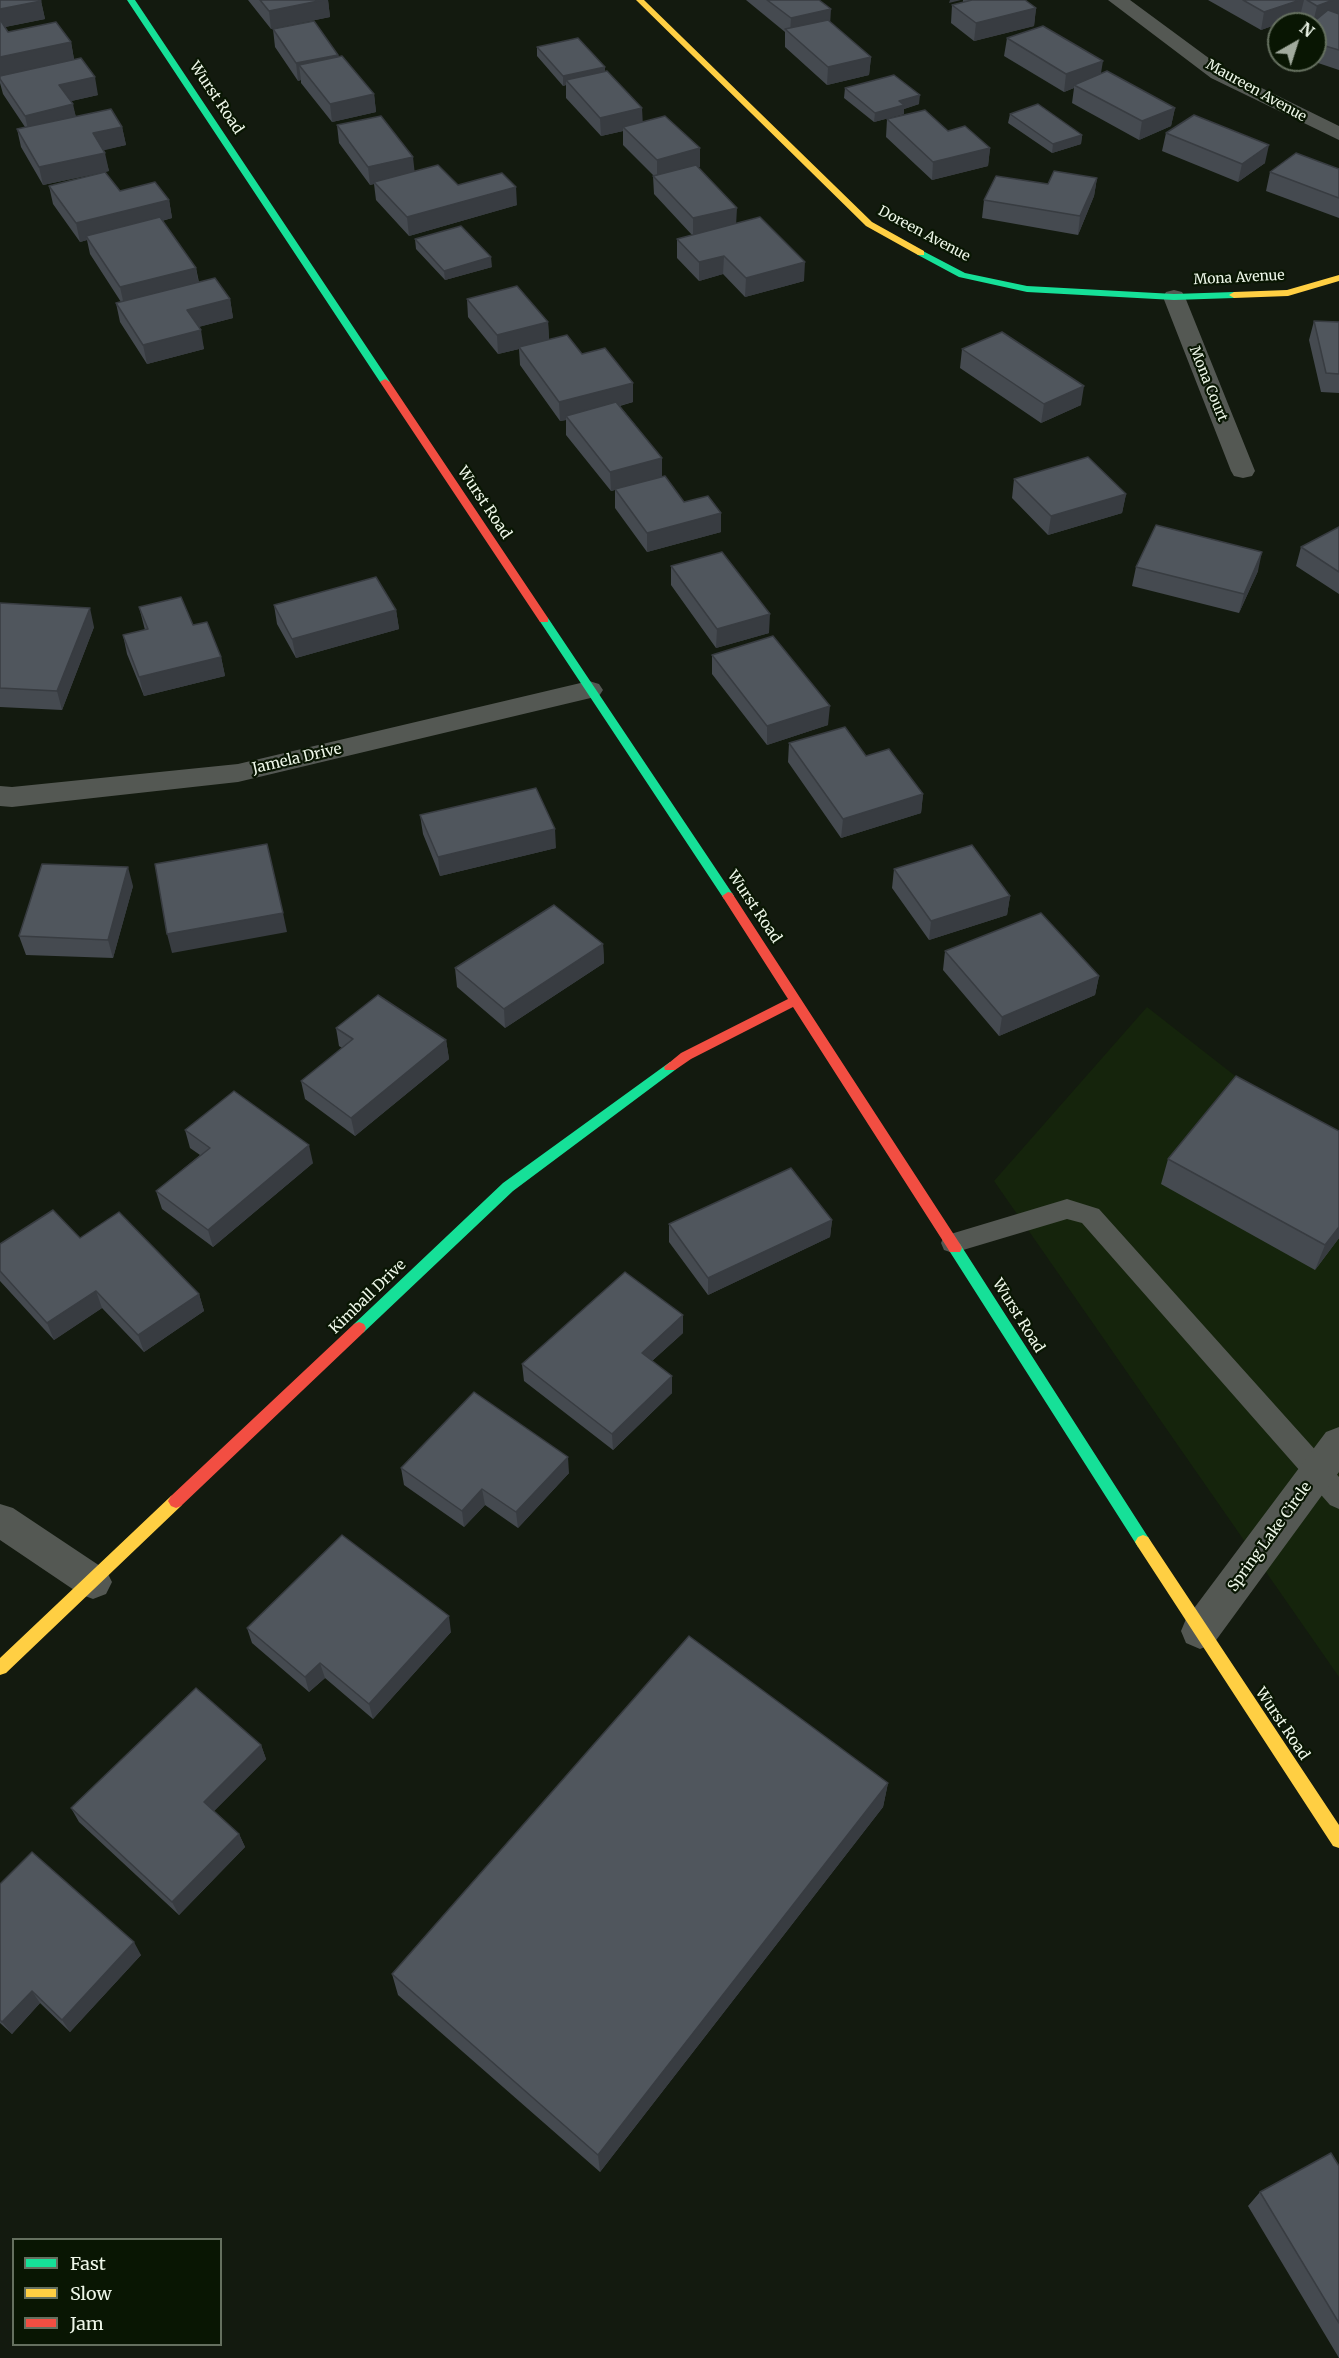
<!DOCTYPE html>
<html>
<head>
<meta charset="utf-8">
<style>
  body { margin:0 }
  #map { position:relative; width:1339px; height:2358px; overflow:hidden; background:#131a0f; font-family:Merriweather,serif }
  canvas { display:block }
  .legend { position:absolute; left:12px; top:2238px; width:210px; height:108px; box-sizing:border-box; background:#091603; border:2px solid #65705f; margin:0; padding:8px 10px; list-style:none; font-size:18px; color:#eef7e9 }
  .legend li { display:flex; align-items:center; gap:12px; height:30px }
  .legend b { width:30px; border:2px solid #65705f }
  .north { position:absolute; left:1267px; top:12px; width:60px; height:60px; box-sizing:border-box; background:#091603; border:2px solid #65705f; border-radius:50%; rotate:39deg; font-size:16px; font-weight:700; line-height:24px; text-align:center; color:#eef7e9 }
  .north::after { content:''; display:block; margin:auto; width:21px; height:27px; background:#a1aa9d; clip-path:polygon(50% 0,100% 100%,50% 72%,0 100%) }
</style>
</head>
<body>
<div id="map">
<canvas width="1339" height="2358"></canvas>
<ul class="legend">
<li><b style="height:8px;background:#16e098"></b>Fast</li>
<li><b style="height:8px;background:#ffcf43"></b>Slow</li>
<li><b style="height:8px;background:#f24e42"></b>Jam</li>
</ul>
<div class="north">N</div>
</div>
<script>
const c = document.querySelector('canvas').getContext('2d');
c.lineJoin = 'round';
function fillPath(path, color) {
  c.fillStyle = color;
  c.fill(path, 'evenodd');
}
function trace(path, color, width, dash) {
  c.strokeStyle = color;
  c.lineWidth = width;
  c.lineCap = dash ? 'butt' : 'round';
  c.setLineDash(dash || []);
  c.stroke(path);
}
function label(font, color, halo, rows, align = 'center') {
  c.font = font + ' Merriweather,serif';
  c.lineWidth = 4.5;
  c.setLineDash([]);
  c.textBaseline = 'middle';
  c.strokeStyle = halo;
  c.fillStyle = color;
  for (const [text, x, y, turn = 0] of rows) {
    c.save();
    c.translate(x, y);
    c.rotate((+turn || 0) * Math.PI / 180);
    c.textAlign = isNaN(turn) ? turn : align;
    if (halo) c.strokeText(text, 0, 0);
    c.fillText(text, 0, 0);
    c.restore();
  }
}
fillPath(new Path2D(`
  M 1147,1007 L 1339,1157 L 1339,1677 L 994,1181 Z`), '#15240c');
fillPath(new Path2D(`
  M 1067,1199 L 1099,1209 L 1327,1463 L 1339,1477 L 1339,1509 L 1330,1505 L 1082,1223 L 1067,1219 L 953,1253 L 944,1250 L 941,1243 L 944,1236 Z`), '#545853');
fillPath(new Path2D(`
  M 1108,0 L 1130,0 L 1225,70 L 1339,126 L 1339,140 L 1211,78 Z
  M 1174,290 L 1182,292 L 1185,297 L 1255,471 L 1252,476 L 1243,478 L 1234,476 L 1231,471 L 1163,297 L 1166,292 Z
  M 589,681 L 599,684 L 603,690 L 599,696 L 238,782 L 12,807 L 0,806 L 0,786 L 12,787 L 238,764 Z
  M 1339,1427 L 1339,1472 L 1214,1643 L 1200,1649 L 1186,1643 L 1181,1631 L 1186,1619 L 1326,1432 Z
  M 0,1504 L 13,1508 L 106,1570 L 112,1582 L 106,1594 L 93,1599 L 80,1594 L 0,1540 Z`), '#545853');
fillPath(new Path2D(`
  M 127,0 L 135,0 L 390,382 L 388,384 L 380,382 Z
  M 921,250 L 965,273 L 1027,286 L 1174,294 L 1234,292 L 1239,295 L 1234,298 L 1174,300 L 1027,292 L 959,277 L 918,255 L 916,253 Z
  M 544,617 L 548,618 L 732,893 L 734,896 L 732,899 L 724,899 L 539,620 Z
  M 670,1062 L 676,1067 L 675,1070 L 513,1191 L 364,1332 L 359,1334 L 354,1332 L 352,1328 L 354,1324 L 503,1183 Z
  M 955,1242 L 960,1244 L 1148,1537 L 1151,1542 L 1148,1547 L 1143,1549 L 1138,1547 L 950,1252 L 948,1248 L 950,1244 Z`), '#16e098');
fillPath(new Path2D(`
  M 636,0 L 644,0 L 872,222 L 924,251 L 924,255 L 918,255 L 866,226 Z
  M 1339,275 L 1339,281 L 1288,296 L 1234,298 L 1229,295 L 1234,292 L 1287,290 Z
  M 176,1494 L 181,1496 L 184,1501 L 181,1506 L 6,1673 L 0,1675 L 0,1658 L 171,1496 Z
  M 1143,1535 L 1148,1537 L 1339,1825 L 1339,1848 L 1333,1846 L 1138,1547 L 1135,1542 L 1138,1537 Z`), '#ffcf43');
fillPath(new Path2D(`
  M 385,379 L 390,382 L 548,618 L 548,622 L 540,622 L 380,382 Z
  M 728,892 L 732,893 L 960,1244 L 962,1248 L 960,1252 L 950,1252 L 793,1007 L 691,1059 L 675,1070 L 665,1070 L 664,1067 L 681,1053 L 788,999 L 722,896 Z
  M 359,1322 L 364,1324 L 366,1328 L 364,1332 L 181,1506 L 176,1508 L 171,1506 L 168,1501 L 171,1496 L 354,1324 Z`), '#f24e42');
fillPath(new Path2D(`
  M 0,0 L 41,1 L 45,19 L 5,27 L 8,32 L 71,42 L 74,59 L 98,95 L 71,101 L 76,117 L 122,127 L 126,145 L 103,150 L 109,171 L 43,185 L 21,147 L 17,129 L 25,127 L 3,94 L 0,83 Z
  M 248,0 L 328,0 L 330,17 L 271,29 Z
  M 746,0 L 819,0 L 830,22 L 871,57 L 869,75 L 827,85 L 785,47 L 785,32 Z
  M 963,0 L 1025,0 L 1036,8 L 1034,26 L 974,41 L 951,23 L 952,5 L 963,2 Z
  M 1208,0 L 1339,0 L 1339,70 L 1309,60 L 1315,60 L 1315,24 L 1300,16 L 1261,30 Z
  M 273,29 L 338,55 L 339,56 L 374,94 L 376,112 L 332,122 L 301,83 L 301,80 L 298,81 L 275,47 Z
  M 1007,38 L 1101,74 L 1175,108 L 1171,126 L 1139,140 L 1072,103 L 1074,88 L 1064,92 L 1004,56 Z
  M 537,47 L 605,67 L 605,71 L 643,122 L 700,148 L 700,167 L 698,167 L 736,224 L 804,281 L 745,297 L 723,274 L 699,281 L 677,258 L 677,239 L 692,235 L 654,194 L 653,176 L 654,176 L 623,145 L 623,131 L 601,136 L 566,98 L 566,85 L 563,86 L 537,56 Z
  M 845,88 L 919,104 L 904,109 L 904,114 L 874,122 L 844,98 Z
  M 1010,114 L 1082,135 L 1081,144 L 1052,153 L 1008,123 Z
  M 887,119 L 990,148 L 988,166 L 932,180 L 886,137 Z
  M 337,125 L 415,171 L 517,205 L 409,236 L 376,200 L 374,184 L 370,185 L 339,143 Z
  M 1166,133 L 1265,163 L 1238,182 L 1162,151 Z
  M 1339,169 L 1339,218 L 1266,191 L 1270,172 Z
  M 1097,178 L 1094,196 L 1078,235 L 982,218 L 984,200 L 1048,184 Z
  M 49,186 L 120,191 L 169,200 L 172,218 L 162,221 L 196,268 L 199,282 L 230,299 L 233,318 L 198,327 L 204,349 L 147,364 L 120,322 L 116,303 L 121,302 L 90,254 L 87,240 L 80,242 L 53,204 Z
  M 415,239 L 492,267 L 445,280 L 416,249 Z
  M 467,299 L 548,322 L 549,339 L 582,354 L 633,383 L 633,402 L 620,406 L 662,458 L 662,477 L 684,502 L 721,532 L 647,552 L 615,508 L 615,490 L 611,491 L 566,435 L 566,420 L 560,421 L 520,365 L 519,349 L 498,354 L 468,317 Z
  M 1314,321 L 1339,322 L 1339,393 L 1321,392 L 1309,340 Z
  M 962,349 L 1081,405 L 1041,423 L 960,368 Z
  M 1014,479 L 1126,494 L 1122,513 L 1048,535 L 1012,498 Z
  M 1339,527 L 1339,594 L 1296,566 L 1301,547 Z
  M 671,566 L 769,633 L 716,648 L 671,585 Z
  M 1136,567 L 1258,571 L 1239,613 L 1132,586 Z
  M 0,603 L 94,627 L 62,710 L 0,707 Z
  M 274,605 L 396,610 L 399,629 L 296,658 L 277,624 Z
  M 139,607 L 193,625 L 221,657 L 225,676 L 144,696 L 127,654 L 123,635 L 145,630 Z
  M 712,655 L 828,725 L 767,745 L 712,674 Z
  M 789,743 L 923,794 L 921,813 L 841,838 L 788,762 Z
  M 420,815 L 556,848 L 440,876 L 423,834 Z
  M 894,869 L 1010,896 L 1007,915 L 929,940 L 892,888 Z
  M 133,886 L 113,958 L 26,955 L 19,936 Z
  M 603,944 L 604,963 L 505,1028 L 457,987 L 455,968 Z
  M 945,951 L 1099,976 L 1095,995 L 999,1036 L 943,970 Z
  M 336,1028 L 446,1040 L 449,1059 L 355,1136 L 305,1099 L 301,1081 L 342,1048 L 339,1046 Z
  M 185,1130 L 313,1163 L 213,1247 L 162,1209 L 156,1191 L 200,1155 L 190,1148 Z
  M 1339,1131 L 1339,1238 L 1315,1270 L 1161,1184 L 1168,1159 Z
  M 832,1220 L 830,1237 L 708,1295 L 669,1242 L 669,1224 Z
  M 80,1238 L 199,1294 L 204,1311 L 144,1352 L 102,1308 L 54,1340 L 0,1281 L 0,1244 Z
  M 683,1333 L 652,1361 L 672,1393 L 613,1450 L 524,1381 L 522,1364 Z
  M 401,1468 L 569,1473 L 518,1528 L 485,1505 L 464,1527 L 404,1485 Z
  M 247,1628 L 451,1632 L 373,1719 L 325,1678 L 309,1692 L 252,1643 Z
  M 261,1745 L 266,1759 L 214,1811 L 239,1834 L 245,1847 L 179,1915 L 79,1822 L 71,1808 Z
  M 888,1783 L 883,1807 L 600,2172 L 398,1995 L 392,1974 Z
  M 0,1884 L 141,1955 L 70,2032 L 40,2003 L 12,2034 L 0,2023 Z
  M 1339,2166 L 1339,2358 L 1248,2206 L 1260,2192 Z`), '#454a50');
fillPath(new Path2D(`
  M 323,0 L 328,0 L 330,17 L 271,29 L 269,11 Z
  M 950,0 L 961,0 L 949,3 Z
  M 1300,0 L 1304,0 L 1300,16 L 1261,30 L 1264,12 Z
  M 1333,0 L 1339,0 L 1339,14 L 1313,23 L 1317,6 Z
  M 41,1 L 45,19 L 0,28 L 0,9 Z
  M 1036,8 L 1034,26 L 974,41 L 976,23 Z
  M 831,9 L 830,26 L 790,34 L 791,18 Z
  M 71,42 L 74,60 L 0,76 L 0,57 Z
  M 338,55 L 341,73 L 299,65 L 301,80 L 298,81 L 296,63 Z
  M 871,57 L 869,75 L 827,85 L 828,67 Z
  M 1103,61 L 1100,79 L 1074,85 L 1074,88 L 1064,92 L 1066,74 Z
  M 605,67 L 605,77 L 566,80 L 566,85 L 563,86 L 563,76 Z
  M 95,77 L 98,95 L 63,103 L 59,85 Z
  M 374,94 L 376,112 L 332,122 L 330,104 Z
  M 920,95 L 919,104 L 904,109 L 904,114 L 874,122 L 875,113 L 899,101 Z
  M 73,104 L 77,122 L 29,134 L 25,116 Z
  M 642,108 L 643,126 L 623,127 L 623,131 L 601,136 L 600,118 Z
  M 1175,108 L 1171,126 L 1139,140 L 1142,121 Z
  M 122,127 L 126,145 L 97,152 L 93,133 Z
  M 1082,135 L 1081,144 L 1052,153 L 1053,144 Z
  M 1269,145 L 1265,163 L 1238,182 L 1242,164 Z
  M 700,148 L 700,167 L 657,178 L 657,160 Z
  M 990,148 L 988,166 L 932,180 L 933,162 Z
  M 105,153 L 109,171 L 43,185 L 39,167 Z
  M 413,157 L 415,175 L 374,182 L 374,184 L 370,185 L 368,167 Z
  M 1097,178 L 1094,196 L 1078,235 L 1080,216 Z
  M 516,187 L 517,205 L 409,236 L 407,217 Z
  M 169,200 L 172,218 L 88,240 L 86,236 L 87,240 L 80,242 L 76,223 Z
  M 737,208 L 736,226 L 693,237 L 693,218 Z
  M 724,256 L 723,274 L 699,281 L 699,262 Z
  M 491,257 L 492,267 L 445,280 L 444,271 Z
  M 805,262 L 804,281 L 745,297 L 746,278 Z
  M 196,268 L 199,286 L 124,305 L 120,287 Z
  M 230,299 L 233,318 L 191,329 L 187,310 Z
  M 548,322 L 549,340 L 519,347 L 519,349 L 498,354 L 497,335 Z
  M 201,330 L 204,349 L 147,364 L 143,345 Z
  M 633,383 L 633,402 L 568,419 L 566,416 L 566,420 L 560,421 L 559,402 Z
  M 1084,386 L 1081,405 L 1041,423 L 1044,404 Z
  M 662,458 L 662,477 L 611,491 L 610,472 Z
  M 1126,494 L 1122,513 L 1048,535 L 1051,516 Z
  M 721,513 L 721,532 L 647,552 L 647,533 Z
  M 1262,552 L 1258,571 L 1239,613 L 1244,594 Z
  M 90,608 L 94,627 L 62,710 L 57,691 Z
  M 396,610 L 399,629 L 296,658 L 292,639 Z
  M 770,614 L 769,633 L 716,648 L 717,629 Z
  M 221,657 L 225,676 L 144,696 L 139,677 Z
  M 830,706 L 828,725 L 767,745 L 767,726 Z
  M 923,794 L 921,813 L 841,838 L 843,819 Z
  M 555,829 L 556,848 L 440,876 L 438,857 Z
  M 128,867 L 133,886 L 113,958 L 108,940 Z
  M 1010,896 L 1007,915 L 929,940 L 931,921 Z
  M 283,913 L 287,932 L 172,953 L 167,934 Z
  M 603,944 L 604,963 L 505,1028 L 504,1009 Z
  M 1099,976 L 1095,995 L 999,1036 L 1002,1017 Z
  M 446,1040 L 449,1059 L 355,1136 L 351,1118 Z
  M 309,1145 L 313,1163 L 213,1247 L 208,1230 Z
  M 832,1220 L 830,1237 L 708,1295 L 708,1278 Z
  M 1339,1227 L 1339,1238 L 1315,1270 L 1325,1245 Z
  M 96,1291 L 102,1308 L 54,1340 L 47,1323 Z
  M 199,1294 L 204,1311 L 144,1352 L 138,1335 Z
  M 683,1315 L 683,1333 L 642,1370 L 642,1353 Z
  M 672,1376 L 672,1393 L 613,1450 L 612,1434 Z
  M 568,1457 L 569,1473 L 518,1528 L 516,1512 Z
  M 482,1489 L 485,1505 L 464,1527 L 462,1511 Z
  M 449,1616 L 451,1632 L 373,1719 L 369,1704 Z
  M 320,1663 L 325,1678 L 309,1692 L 305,1677 Z
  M 261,1745 L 266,1759 L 210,1815 L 204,1802 Z
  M 888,1783 L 883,1807 L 600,2172 L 598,2155 Z
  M 239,1834 L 245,1847 L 179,1915 L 172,1902 Z
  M 134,1942 L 141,1955 L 70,2032 L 62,2020 Z
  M 32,1991 L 40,2003 L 12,2034 L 2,2022 Z`), '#383c41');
const building = new Path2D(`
  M 0,0 L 40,0 L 41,1 L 0,9 Z
  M 260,0 L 323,0 L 269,11 Z
  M 767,0 L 819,0 L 831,9 L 791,18 Z
  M 972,0 L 1025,0 L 1036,8 L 976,23 L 952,5 Z
  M 1243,0 L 1300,0 L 1264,12 Z
  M 1307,0 L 1333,0 L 1317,6 Z
  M 1328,10 L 1339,14 L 1339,50 L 1315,43 L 1315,24 L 1311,24 Z
  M 828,20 L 871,57 L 828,67 L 785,29 Z
  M 1,21 L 8,32 L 56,22 L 71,42 L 0,57 L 0,22 Z
  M 314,21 L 338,55 L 296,63 L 273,29 Z
  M 1043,26 L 1103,61 L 1066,74 L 1007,38 Z
  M 578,38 L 605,67 L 563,76 L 537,47 Z
  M 342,56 L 374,94 L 330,104 L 299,65 Z
  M 81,58 L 95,77 L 59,85 L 73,104 L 25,116 L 0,79 L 0,76 Z
  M 607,71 L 642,108 L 600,118 L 566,80 Z
  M 1107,71 L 1175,108 L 1142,121 L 1074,85 Z
  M 894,75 L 920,95 L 899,101 L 904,105 L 875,113 L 845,88 Z
  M 1038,104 L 1082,135 L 1053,144 L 1010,114 Z
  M 111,109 L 122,127 L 93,133 L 105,153 L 39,167 L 17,129 Z
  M 925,110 L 948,131 L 965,126 L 990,148 L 933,162 L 887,119 Z
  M 1194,115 L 1269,145 L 1242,164 L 1166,133 Z
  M 381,116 L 413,157 L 368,167 L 337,125 Z
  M 665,116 L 700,148 L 657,160 L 623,127 Z
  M 1296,153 L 1339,169 L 1339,198 L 1270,172 Z
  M 438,165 L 458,185 L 502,173 L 516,187 L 407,217 L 374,182 Z
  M 696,165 L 737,208 L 693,218 L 653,176 Z
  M 1054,171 L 1097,178 L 1080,216 L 984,200 L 996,176 L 1048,184 Z
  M 105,172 L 120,191 L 155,182 L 169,200 L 76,223 L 49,186 Z
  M 160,217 L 196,268 L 120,287 L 86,236 Z
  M 760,217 L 805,262 L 746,278 L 724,256 L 699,262 L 677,239 Z
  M 461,226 L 491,257 L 444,271 L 415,239 Z
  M 215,278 L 230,299 L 187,310 L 201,330 L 143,345 L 116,303 Z
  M 517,286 L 548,322 L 497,335 L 467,299 Z
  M 1314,321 L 1339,322 L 1339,374 L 1326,373 Z
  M 1002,332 L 1084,386 L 1044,404 L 962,349 Z
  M 567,335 L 582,354 L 605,348 L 633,383 L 559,402 L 519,347 Z
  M 616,402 L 662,458 L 610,472 L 566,416 Z
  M 1088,457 L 1126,494 L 1051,516 L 1014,479 Z
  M 665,476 L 684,502 L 708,496 L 721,513 L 647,533 L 615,489 Z
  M 1156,525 L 1262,552 L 1244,594 L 1136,567 Z
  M 1339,527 L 1339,572 L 1301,547 Z
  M 722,552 L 770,614 L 717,629 L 671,566 Z
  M 376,577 L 396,610 L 292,639 L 274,605 Z
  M 181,597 L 193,625 L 207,622 L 221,657 L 139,677 L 123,635 L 148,629 L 139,607 Z
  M 0,603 L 90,608 L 57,691 L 0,688 Z
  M 773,636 L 830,706 L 767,726 L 712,655 Z
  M 845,727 L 866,756 L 889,749 L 923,794 L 843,819 L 789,743 Z
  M 536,788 L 555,829 L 438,857 L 420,815 Z
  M 267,844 L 283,913 L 167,934 L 155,864 Z
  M 972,845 L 1010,896 L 931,921 L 894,869 Z
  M 42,864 L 128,867 L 108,940 L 19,936 Z
  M 554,905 L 603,944 L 504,1009 L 455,968 Z
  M 1041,913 L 1099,976 L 1002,1017 L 945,951 Z
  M 378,995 L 446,1040 L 351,1118 L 301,1081 L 353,1039 L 336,1028 Z
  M 1236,1076 L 1339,1131 L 1339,1227 L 1325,1245 L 1168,1159 Z
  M 234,1091 L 309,1145 L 208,1230 L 156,1191 L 210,1148 L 185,1130 Z
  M 791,1168 L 832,1220 L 708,1278 L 669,1224 Z
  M 53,1210 L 80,1238 L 119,1212 L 199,1294 L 138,1335 L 96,1291 L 47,1323 L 0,1271 L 0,1244 Z
  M 625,1272 L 683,1315 L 642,1353 L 672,1376 L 612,1434 L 522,1364 Z
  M 474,1392 L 568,1457 L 516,1512 L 482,1489 L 462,1511 L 401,1468 Z
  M 342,1535 L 449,1616 L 369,1704 L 320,1663 L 305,1677 L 247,1628 Z
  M 689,1636 L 888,1783 L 598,2155 L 392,1974 Z
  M 196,1688 L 261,1745 L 204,1802 L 239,1834 L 172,1902 L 71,1808 Z
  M 32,1852 L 134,1942 L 62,2020 L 32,1991 L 2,2022 L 0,2020 L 0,1884 Z
  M 1331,2153 L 1339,2166 L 1339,2323 L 1260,2192 Z`);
fillPath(building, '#50565d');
trace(building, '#383c41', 1.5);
label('14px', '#eef7e9', '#091603', [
  ["Maureen Avenue",1256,91,29],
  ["Doreen Avenue",924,234,28],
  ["Mona Avenue",1239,278,-3],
  ["Mona Court",1208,384,68]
]);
label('15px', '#eef7e9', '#091603', [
  ["Wurst Road",216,98,56],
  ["Wurst Road",484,503,56],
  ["Jamela Drive",297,759,-13],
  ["Wurst Road",754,907,56],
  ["Kimball Drive",368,1297,-44],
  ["Wurst Road",1018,1316,58],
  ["Spring Lake Circle",1270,1537,-54],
  ["Wurst Road",1282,1724,56]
]);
</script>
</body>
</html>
